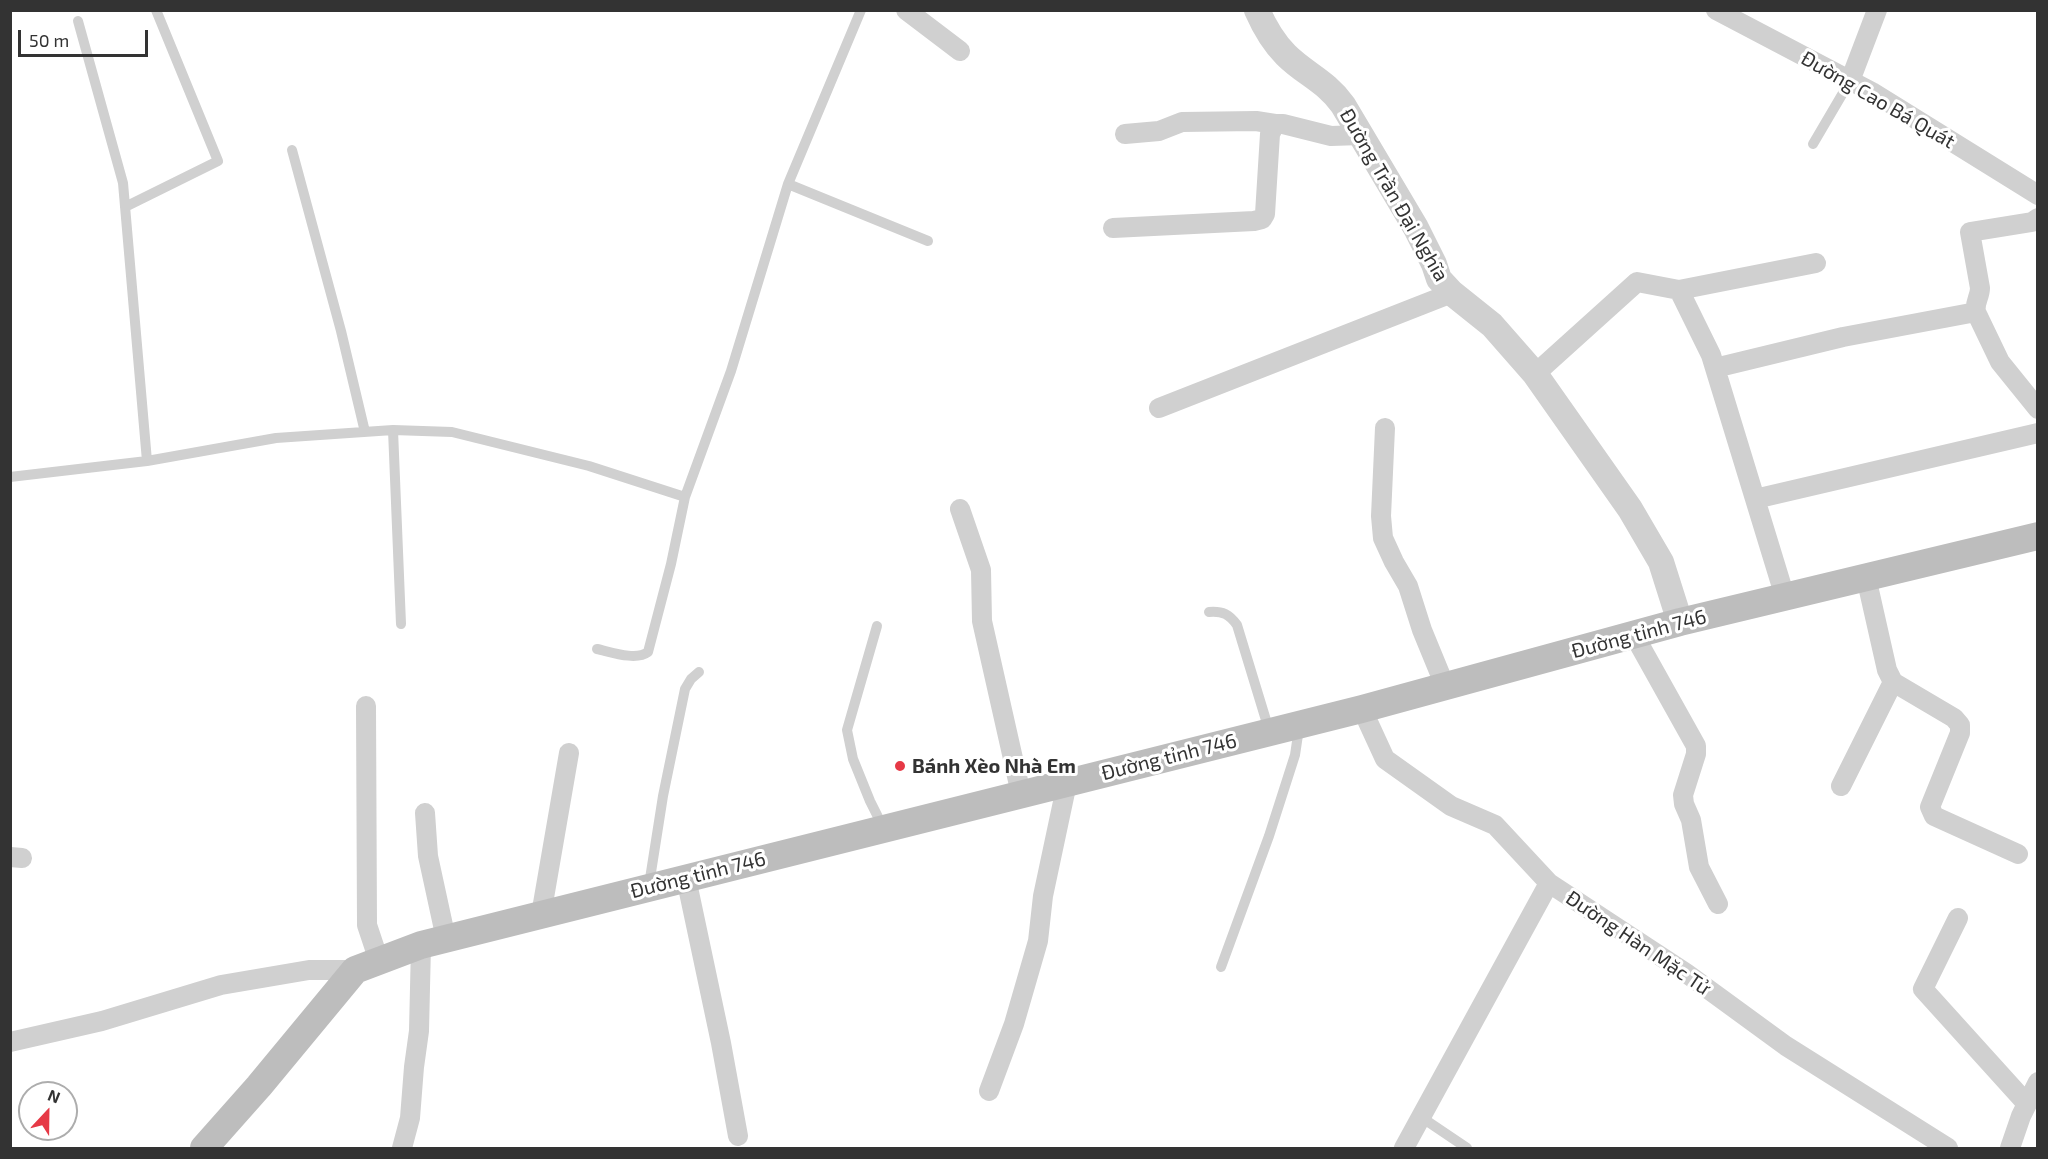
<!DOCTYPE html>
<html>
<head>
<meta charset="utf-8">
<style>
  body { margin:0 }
  #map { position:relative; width:2048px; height:1159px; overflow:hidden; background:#fff; font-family:"Exo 2",sans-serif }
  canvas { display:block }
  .frame { position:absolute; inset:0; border:12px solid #333; pointer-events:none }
  .north { position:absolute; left:18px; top:1081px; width:60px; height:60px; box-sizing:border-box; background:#fff; border:2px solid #adadad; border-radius:50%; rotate:22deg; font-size:16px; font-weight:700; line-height:24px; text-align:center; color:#333 }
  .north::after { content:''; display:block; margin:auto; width:21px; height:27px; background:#e63946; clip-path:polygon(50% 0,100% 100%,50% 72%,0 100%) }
  .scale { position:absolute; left:18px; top:30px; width:130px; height:27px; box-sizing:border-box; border:3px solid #333; border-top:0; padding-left:8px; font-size:18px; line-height:21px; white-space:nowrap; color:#333; -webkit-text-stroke:4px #fff; paint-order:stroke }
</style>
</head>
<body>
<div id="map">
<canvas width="2048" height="1159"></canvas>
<div class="frame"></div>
<div class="north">N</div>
<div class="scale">50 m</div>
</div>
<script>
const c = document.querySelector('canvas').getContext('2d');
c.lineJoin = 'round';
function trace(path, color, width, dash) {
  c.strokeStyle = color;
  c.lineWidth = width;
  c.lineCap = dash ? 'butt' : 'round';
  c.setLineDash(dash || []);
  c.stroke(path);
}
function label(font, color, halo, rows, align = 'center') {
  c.font = font + ' "Exo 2",sans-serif';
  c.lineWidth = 6;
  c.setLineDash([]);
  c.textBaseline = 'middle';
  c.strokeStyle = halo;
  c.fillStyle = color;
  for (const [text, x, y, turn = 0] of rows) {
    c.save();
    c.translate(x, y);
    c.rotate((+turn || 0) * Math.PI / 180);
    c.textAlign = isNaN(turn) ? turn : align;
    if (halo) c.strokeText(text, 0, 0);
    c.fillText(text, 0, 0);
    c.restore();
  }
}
trace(new Path2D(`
  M 1813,144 L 1850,81
  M 292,150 L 341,331 L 365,432
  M 788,184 L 928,241
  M 125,207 L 218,161 L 156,10
  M 393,430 L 401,624
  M 147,461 L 276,438 L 393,430 L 452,432 L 589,466 L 685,497
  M 10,477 L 147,461 L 123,183 L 78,21
  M 1209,612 C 1223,611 1229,614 1237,625 L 1269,730
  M 877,626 L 847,730 L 853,759 L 870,801 L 883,827
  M 597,649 C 611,652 636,661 648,652 L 671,564 L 685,497 L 731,371 L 788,184 L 861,10
  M 649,885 L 663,796 L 685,689 L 691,679 L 699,672
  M 1221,967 L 1269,836 L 1295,755 L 1299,728
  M 1421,1117 L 1467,1148`), '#d0d0d0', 10);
trace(new Path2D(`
  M 906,10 L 960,51
  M 1716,10 L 1872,92 L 2038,195
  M 1850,81 L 1877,10
  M 1125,134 L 1159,131 L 1182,122 L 1256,121 L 1275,124 L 1283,124 L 1331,136 L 1361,135
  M 2038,218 L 2032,222 L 1970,232 L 1980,288 C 1980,297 1974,303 1976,312 L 2000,362 L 2038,409
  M 1113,228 L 1254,221 L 1262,219 L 1265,214 L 1270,134 L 1275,124
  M 1679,290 L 1711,355 L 1785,597
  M 1715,368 L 1843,337 L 1976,312
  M 1535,374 L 1637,282 L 1679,290 L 1816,263
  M 1159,408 L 1452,293
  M 1385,428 L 1381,516 L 1383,538 L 1394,562 L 1408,586 L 1422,630 L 1445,686
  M 1755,499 L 2038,433
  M 960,509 L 981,570 L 982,621 L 1021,794
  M 1866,577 L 1887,670 L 1893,682 L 1954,718 L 1960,725 L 1960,733 L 1930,807 L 1934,816 L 2018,854
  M 1634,635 L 1696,746 L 1696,754 L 1683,795 L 1684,804 L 1691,820 L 1699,867 L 1718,904
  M 366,706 L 367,925 L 379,961
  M 1362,709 L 1385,759 L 1451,806 L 1495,825 L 1549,883 L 1686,973 L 1786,1046 L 1948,1148
  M 1841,786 L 1893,682
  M 425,813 L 428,856 L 446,939
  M 10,857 L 22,858
  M 686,878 L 721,1043 L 738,1136
  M 541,915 L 569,753
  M 1958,918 L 1923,989 L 2027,1104
  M 10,1042 L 102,1021 L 221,985 L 309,970 L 355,970
  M 989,1091 L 1014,1024 L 1038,941 L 1043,896 L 1067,783
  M 402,1148 L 410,1118 L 414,1067 L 419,1031 L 421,945
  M 1404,1148 L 1549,883
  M 2010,1148 L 2021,1116 L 2038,1082`), '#d0d0d0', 20);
trace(new Path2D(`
  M 1257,10 C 1264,26 1274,43 1286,55 C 1305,74 1326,81 1343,105 L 1416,228 L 1434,264 L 1439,279 L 1452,293 L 1492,325 L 1535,374 L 1630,509 L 1661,562 L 1680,622`), '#d0d0d0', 26);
trace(new Path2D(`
  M 204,1148 L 259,1086 L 355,970 L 421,945 L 1362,709 L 1680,622 L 2038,536`), '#bdbdbd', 28);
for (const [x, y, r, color] of [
  [900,766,6,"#e63946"]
]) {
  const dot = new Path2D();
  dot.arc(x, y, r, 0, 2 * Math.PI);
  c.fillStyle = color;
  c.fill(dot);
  trace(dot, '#fff', 2);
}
label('20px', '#333', '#fff', [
  ["Đường Cao Bá Quát",1878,100,30],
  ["Đường Trần Đại Nghĩa",1394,195,60],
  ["Đường tỉnh 746",1639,634,-15],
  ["Đường tỉnh 746",1169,757,-14],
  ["Đường tỉnh 746",698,875,-14],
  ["Đường Hàn Mặc Tử",1638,943,34]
]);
label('bold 20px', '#333', '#fff', [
  ["Bánh Xèo Nhà Em",912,766]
], 'left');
</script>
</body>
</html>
